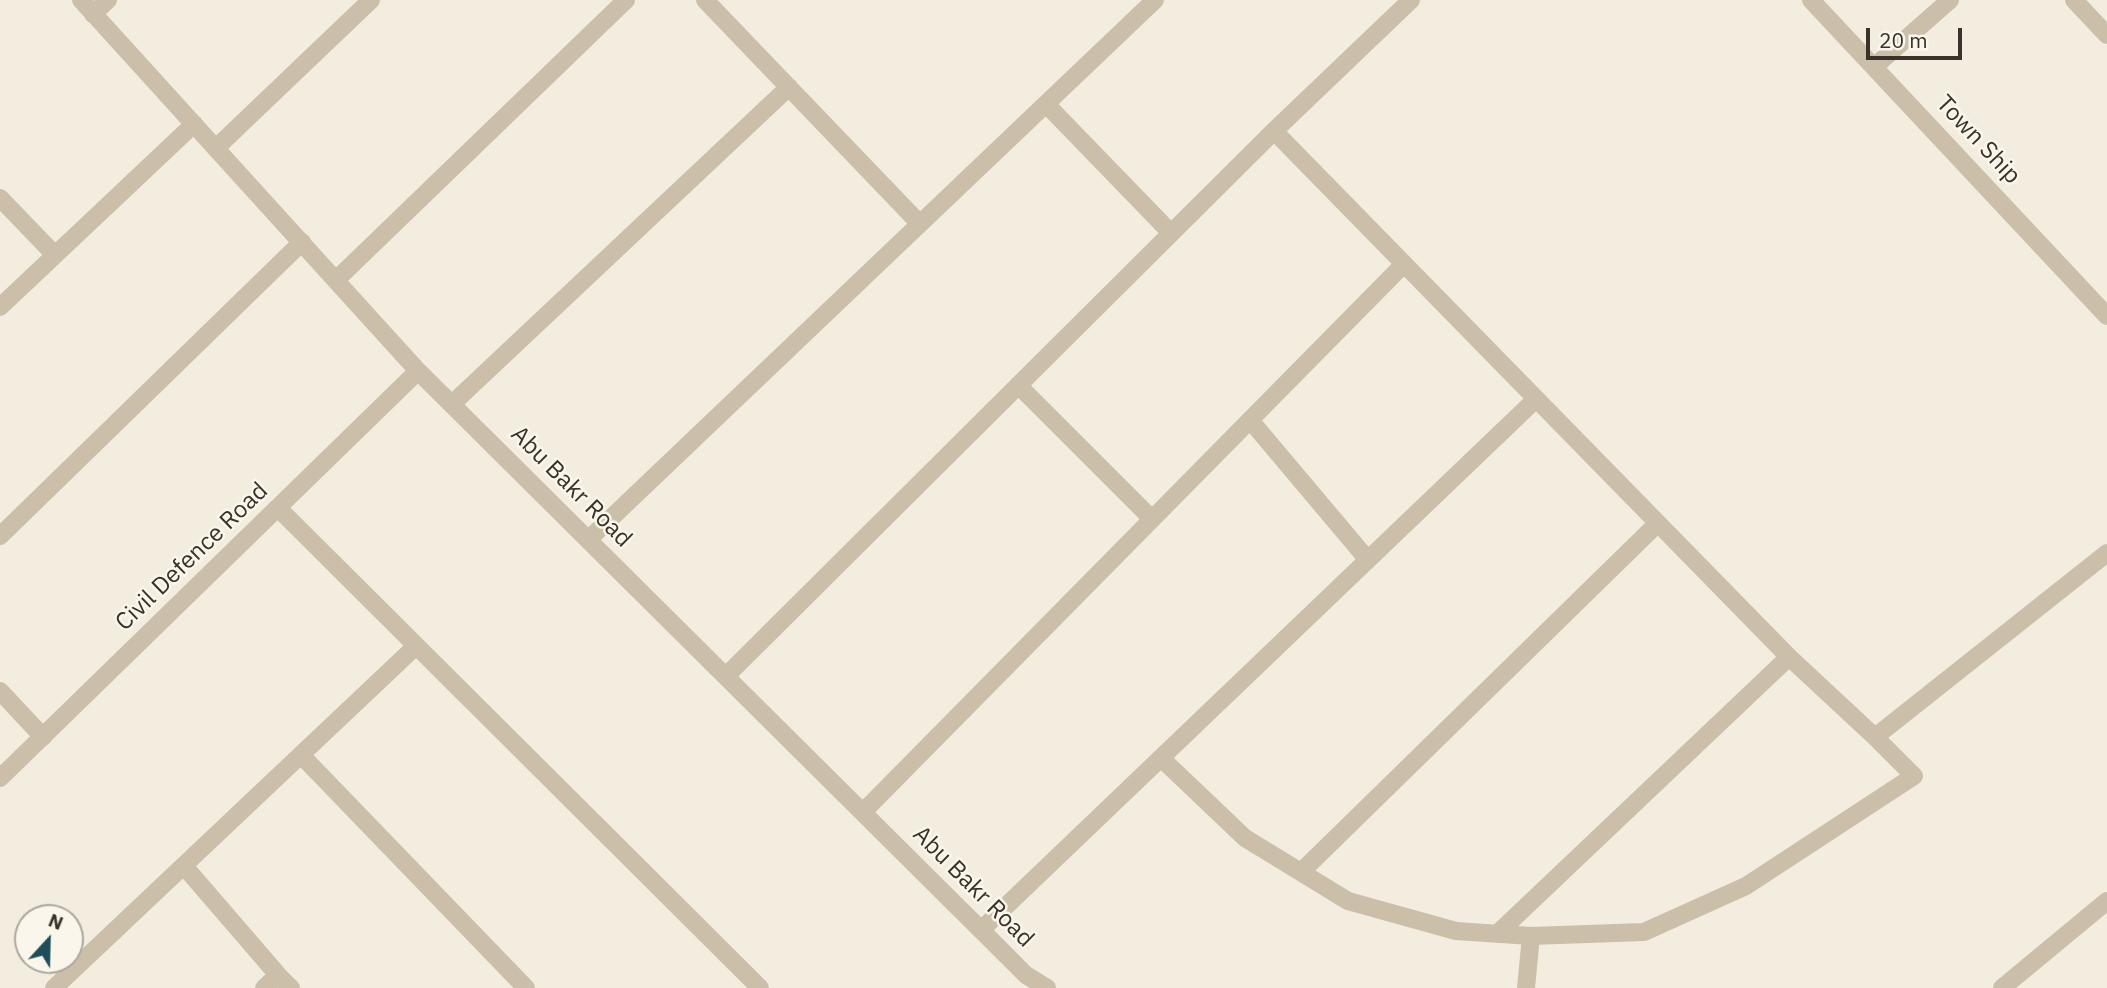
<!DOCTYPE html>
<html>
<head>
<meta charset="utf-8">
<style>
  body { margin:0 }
  #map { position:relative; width:2107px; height:988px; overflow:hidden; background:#f3eddf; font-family:"IBM Plex Sans",sans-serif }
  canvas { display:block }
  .north { position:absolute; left:14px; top:904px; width:70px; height:70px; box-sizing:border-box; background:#faf6eb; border:2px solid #ada79e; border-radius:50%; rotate:22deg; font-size:19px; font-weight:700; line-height:28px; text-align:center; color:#39312a }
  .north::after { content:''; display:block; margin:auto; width:24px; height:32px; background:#1e4e5c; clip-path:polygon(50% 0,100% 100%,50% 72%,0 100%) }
  .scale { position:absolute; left:1866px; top:28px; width:96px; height:32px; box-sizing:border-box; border:4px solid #39312a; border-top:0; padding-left:9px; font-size:21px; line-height:24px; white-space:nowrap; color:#39312a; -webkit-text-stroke:5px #faf6eb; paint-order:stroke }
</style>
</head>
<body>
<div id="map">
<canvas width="2107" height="988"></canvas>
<div class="north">N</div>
<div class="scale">20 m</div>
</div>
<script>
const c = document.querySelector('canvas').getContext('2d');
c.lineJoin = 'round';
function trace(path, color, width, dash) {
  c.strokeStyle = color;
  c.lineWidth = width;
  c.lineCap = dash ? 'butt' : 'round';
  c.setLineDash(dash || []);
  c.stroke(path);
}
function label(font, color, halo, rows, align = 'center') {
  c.font = font + ' "IBM Plex Sans",sans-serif';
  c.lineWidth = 5;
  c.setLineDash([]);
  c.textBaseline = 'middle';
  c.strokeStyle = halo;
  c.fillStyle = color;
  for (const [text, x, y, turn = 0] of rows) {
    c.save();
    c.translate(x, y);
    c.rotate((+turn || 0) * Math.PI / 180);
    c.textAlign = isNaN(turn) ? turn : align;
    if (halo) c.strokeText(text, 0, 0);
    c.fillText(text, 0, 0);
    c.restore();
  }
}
trace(new Path2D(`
  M 705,0 L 920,224
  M 1811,0 L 2107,316
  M 2074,0 L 2107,35
  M 93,14 L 108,0
  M 1875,66 L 1950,0
  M 1046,104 L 1171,233
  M 1274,131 L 1789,657 L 1875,737
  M 216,148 L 371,0
  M 0,198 L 55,255
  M 336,280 L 626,0
  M 0,307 L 194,124
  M 1018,385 L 1152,519
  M 452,404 L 789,87
  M 1250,420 L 1368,560
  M 278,508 L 760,988
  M 0,536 L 302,242
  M 589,539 L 1155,0
  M 727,675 L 1274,131 L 1411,0
  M 0,691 L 43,737
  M 301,755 L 526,988
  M 1162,759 L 1245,838 L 1348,901 L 1456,931 L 1531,936 L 1644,932 L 1746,886 L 1914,776 L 1875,737 L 2107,553
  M 863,812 L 1404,264
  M 184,866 L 278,975 L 264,988
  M 1301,872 L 1658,523
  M 981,930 L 1536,399
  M 1497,934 L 1789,657
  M 278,975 L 291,988
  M 54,988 L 416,646
  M 1526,988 L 1531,936`), '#ccbfaa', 18);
trace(new Path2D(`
  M 81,0 L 418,371 L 981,930 L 1026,975 L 1047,988
  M 0,778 L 418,371
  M 2002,988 L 2107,901`), '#ccbfaa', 18);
label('24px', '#39312a', '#faf6eb', [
  ["Town Ship",1978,140,47],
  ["Abu Bakr Road",571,487,45],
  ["Civil Defence Road",192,557,-44],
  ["Abu Bakr Road",973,887,45]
]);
</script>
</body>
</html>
